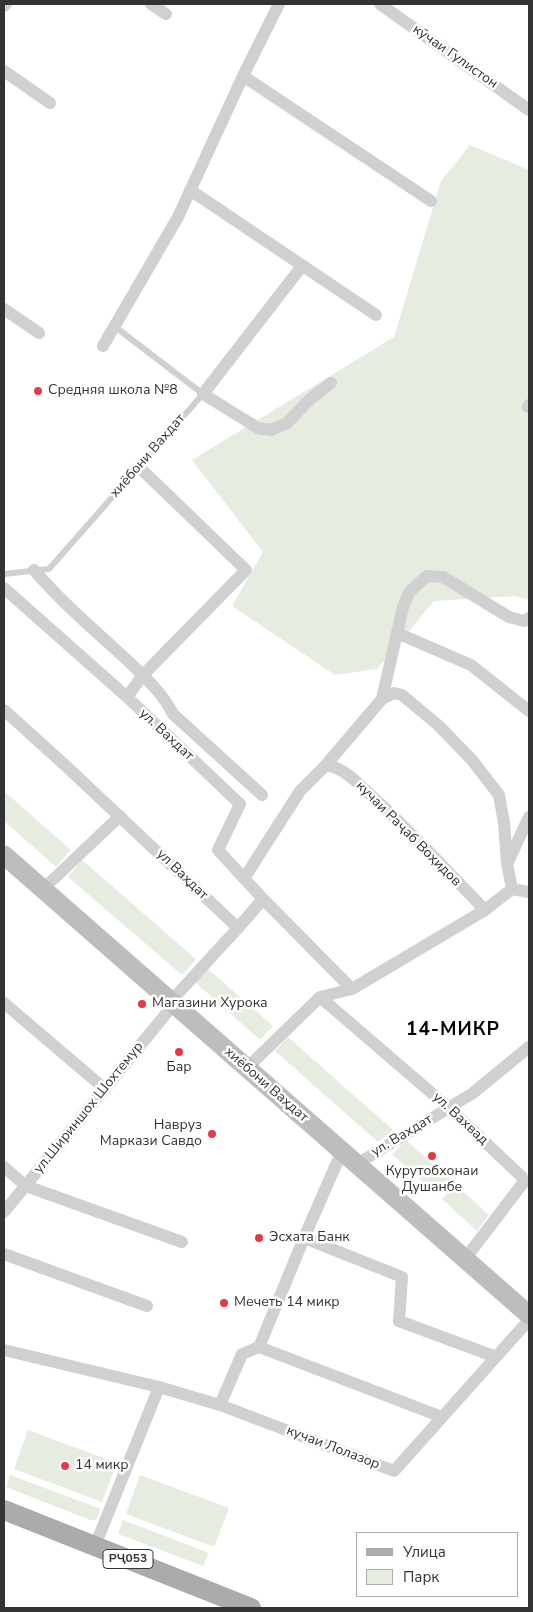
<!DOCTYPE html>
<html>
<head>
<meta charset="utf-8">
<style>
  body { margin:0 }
  #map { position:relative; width:533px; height:1612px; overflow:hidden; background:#fff; font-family:"Nunito Sans",sans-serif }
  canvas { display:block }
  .frame { position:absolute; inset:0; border:5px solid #333; pointer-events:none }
  .legend { position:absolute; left:356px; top:1532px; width:162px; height:65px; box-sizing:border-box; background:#fff; border:1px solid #adadad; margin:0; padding:6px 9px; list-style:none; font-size:15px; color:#333 }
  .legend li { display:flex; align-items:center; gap:10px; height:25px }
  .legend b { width:25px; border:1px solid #adadad }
</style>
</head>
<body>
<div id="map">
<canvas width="533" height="1612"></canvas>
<div class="frame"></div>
<ul class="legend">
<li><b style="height:6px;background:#ababab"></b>Улица</li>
<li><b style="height:14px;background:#e6ecdf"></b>Парк</li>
</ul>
</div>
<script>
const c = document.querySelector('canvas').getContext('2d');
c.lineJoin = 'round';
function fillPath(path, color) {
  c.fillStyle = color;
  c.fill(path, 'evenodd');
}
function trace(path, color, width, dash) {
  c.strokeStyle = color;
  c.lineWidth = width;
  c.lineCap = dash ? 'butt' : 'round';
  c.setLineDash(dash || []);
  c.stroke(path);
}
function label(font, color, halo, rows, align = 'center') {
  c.font = font + ' "Nunito Sans",sans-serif';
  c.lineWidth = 5;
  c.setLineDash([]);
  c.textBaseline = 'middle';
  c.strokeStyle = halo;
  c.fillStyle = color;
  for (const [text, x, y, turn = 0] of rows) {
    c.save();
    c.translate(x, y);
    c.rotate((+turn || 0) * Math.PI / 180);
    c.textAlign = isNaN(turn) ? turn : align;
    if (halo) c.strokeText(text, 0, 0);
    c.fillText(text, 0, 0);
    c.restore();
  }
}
fillPath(new Path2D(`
  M 470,145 L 529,170 L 529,600 L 516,596 L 434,601 L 377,669 L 335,675 L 232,606 L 263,552 L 192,460 L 394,337 L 441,181 Z
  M 4,791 L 71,850 L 56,867 L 4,821 Z
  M 82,860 L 196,959 L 182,975 L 68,877 Z
  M 208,969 L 273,1026 L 260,1040 L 195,982 Z
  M 288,1037 L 393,1130 L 378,1142 L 275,1051 Z
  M 406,1140 L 450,1180 L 436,1194 L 392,1154 Z
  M 455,1184 L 489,1215 L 477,1231 L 442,1199 Z
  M 28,1430 L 117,1463 L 102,1502 L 14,1469 Z
  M 10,1475 L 96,1507 L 100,1509 L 98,1517 L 95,1520 L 90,1520 L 6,1487 Z
  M 140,1475 L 229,1508 L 214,1547 L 126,1514 Z
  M 123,1520 L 209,1553 L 203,1566 L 118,1534 Z`), '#e6ecdf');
trace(new Path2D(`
  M 4,574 L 49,569 L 203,394 L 114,326`), '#d0d0d0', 6);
trace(new Path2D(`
  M 151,4 L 166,14
  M 380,4 L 529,110
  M 4,6 L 6,4
  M 4,71 L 50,103
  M 243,76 L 431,201
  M 190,190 L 376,315
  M 302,266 L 203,394 L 258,428 L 271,430 L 287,423 L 310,399 L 331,383
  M 4,309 L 39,333
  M 103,346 L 178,217 L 243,76 L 279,4
  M 528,407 L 529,405
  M 34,570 C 59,599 86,623 114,648 C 135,668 160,688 173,714 L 262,795
  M 4,588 L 127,697 L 240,804 L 218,850 L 263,899
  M 397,633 L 471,665 L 529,711
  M 127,697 L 143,675 L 246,570 L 139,467
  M 382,699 L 403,607 L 410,591 L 427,576 L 443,577 L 509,617 L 524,621 L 529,618
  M 4,710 L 67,767 L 238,928 L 263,899 L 352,989
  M 326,765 L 382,699 L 394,693 L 402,695 L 438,725 L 472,760 L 499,795 L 504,823 L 507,863 L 512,889
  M 508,862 L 529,817
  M 245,877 L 300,791 L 326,765 C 346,768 361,787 376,800 C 414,835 449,873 485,910
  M 43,889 L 120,816
  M 320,997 L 449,1108 L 522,1177 L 523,1183 L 465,1259
  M 171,1001 L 238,928
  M 4,1003 L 105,1089
  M 247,1068 L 320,997 L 352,989 L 485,910 L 512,889 L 529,892
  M 342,1151 L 304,1238 L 259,1347 L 242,1354 L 220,1405 L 394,1471 L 529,1320
  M 357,1164 L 473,1093 L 529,1047
  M 4,1167 L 26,1186 L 182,1242
  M 4,1212 L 174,1004
  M 304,1238 L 402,1277 L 399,1321 L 496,1357
  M 4,1254 L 147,1306
  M 259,1347 L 442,1417
  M 4,1350 L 159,1387 L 220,1405
  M 95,1546 L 159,1387`), '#d0d0d0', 12);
trace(new Path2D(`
  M 4,855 L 529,1315`), '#bdbdbd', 19);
trace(new Path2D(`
  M 4,1510 L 251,1608`), '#ababab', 20);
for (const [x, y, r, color] of [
  [38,391,5,"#e63946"],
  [142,1004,5,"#e63946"],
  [179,1052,5,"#e63946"],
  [212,1134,5,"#e63946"],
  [432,1156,5,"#e63946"],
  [259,1238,5,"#e63946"],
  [224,1303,5,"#e63946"],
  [65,1466,5,"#e63946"]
]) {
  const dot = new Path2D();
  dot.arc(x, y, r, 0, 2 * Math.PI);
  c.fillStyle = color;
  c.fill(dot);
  trace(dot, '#fff', 2);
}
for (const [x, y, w] of [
  [128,1559,50]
]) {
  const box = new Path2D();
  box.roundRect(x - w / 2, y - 9.5, w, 19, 4);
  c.fillStyle = '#fff';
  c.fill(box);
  trace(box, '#333', 1);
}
label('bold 12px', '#333', null, [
  ["РҶ053",128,1559]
]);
label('14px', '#333', '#fff', [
  ["кӯчаи Гулистон",455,57,35],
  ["хиёбони Вахдат",148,456,-49],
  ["ул. Вахдат",166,735,43],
  ["кучаи Раҷаб Воҳидов",408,834,45],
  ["ул Ваҳдат",182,875,44],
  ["хиёбони Ваҳдат",266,1085,41],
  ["ул.Шириншох Шохтемур",89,1108,-51],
  ["ул. Вахвад",460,1119,43],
  ["ул. Вахдат",402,1136,-31],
  ["кучаи Лолазор",333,1448,21]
]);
label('14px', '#333', '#fff', [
  ["Средняя школа №8",48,391],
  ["Магазини Хурока",152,1004],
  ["Бар",179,1068,"center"],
  ["Навруз",202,1126,"right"],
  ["Маркази Савдо",202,1142,"right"],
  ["Курутобхонаи",432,1172,"center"],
  ["Душанбе",432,1188,"center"],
  ["Эсхата Банк",269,1238],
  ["Мечеть 14 микр",234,1303],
  ["14 микр",75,1466]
], 'left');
c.letterSpacing = '1px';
label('bold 19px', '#000', '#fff', [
  ["14-МИКР",453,1030]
]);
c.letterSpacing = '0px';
</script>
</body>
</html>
